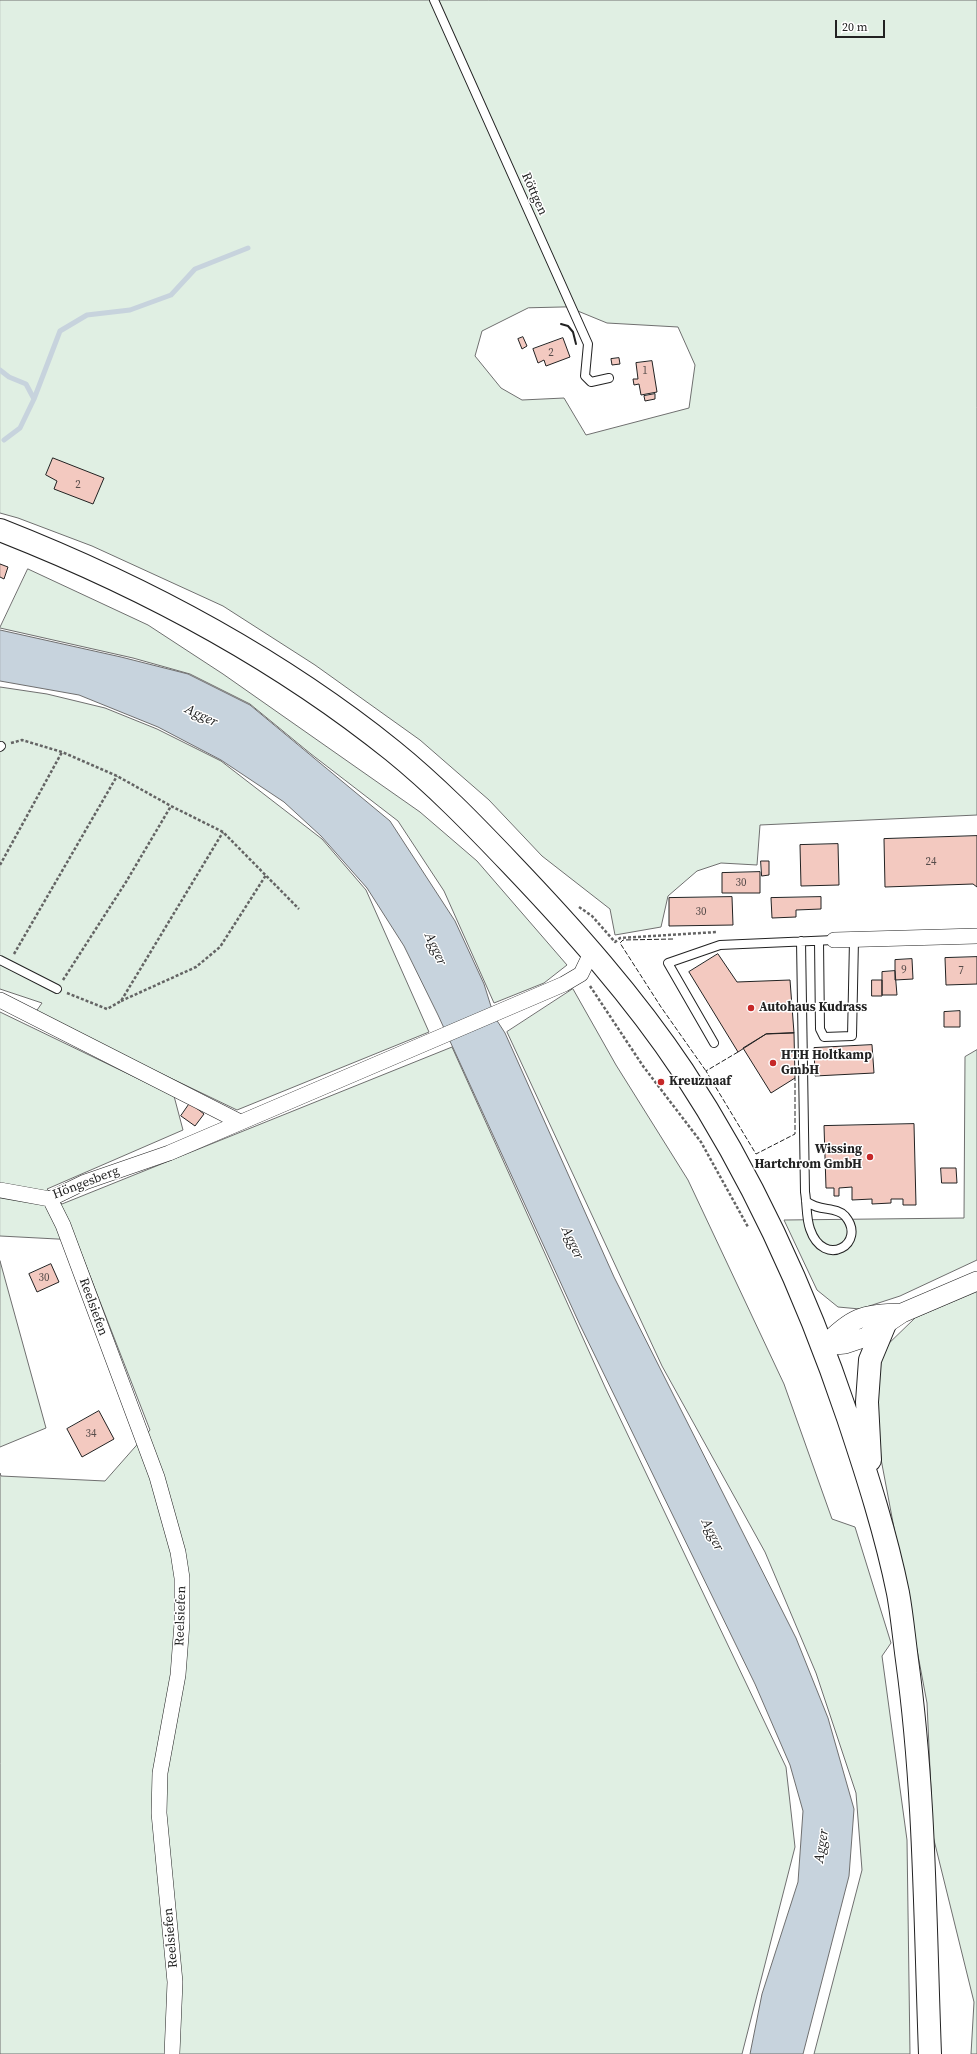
<!DOCTYPE html>
<html>
<head>
<meta charset="utf-8">
<style>
  body { margin:0 }
  #map { position:relative; width:977px; height:2054px; overflow:hidden; background:#fff; font-family:"Source Serif 4",serif }
  canvas { display:block }
  .scale { position:absolute; left:835px; top:20px; width:50px; height:18px; box-sizing:border-box; border:2px solid #222; border-top:0; padding-left:5px; font-size:12px; line-height:14px; white-space:nowrap; color:#222; -webkit-text-stroke:3px #fff; paint-order:stroke }
</style>
</head>
<body>
<div id="map">
<canvas width="977" height="2054"></canvas>
<div class="scale">20 m</div>
</div>
<script>
const c = document.querySelector('canvas').getContext('2d');
c.lineJoin = 'round';
function fillPath(path, color) {
  c.fillStyle = color;
  c.fill(path, 'evenodd');
}
function trace(path, color, width, dash) {
  c.strokeStyle = color;
  c.lineWidth = width;
  c.lineCap = dash ? 'butt' : 'round';
  c.setLineDash(dash || []);
  c.stroke(path);
}
function label(font, color, halo, rows, align = 'center') {
  c.font = font + ' "Source Serif 4",serif';
  c.lineWidth = 3;
  c.setLineDash([]);
  c.textBaseline = 'middle';
  c.strokeStyle = halo;
  c.fillStyle = color;
  for (const [text, x, y, turn = 0] of rows) {
    c.save();
    c.translate(x, y);
    c.rotate((+turn || 0) * Math.PI / 180);
    c.textAlign = isNaN(turn) ? turn : align;
    if (halo) c.strokeText(text, 0, 0);
    c.fillText(text, 0, 0);
    c.restore();
  }
}
const green = new Path2D(`
  M 0,0 L 977,0 L 977,815 L 760,825 L 757,865 L 721,863 L 697,871 L 668,896 L 661,927 L 615,935 L 610,909 L 542,856 L 489,800 L 420,740 L 315,665 L 223,606 L 92,546 L 18,518 L 0,513 ZM 568,307 L 607,323 L 678,327 L 695,365 L 689,408 L 586,435 L 564,398 L 522,400 L 501,388 L 475,356 L 482,331 L 528,308 Z
  M 28,569 L 148,625 L 223,674 L 420,812 L 477,861 L 567,965 L 544,983 L 494,1003 L 444,891 L 398,821 L 311,754 L 250,704 L 190,674 L 133,658 L 0,628 Z
  M 0,687 L 47,694 L 105,708 L 157,729 L 221,761 L 322,839 L 366,890 L 429,1032 L 237,1110 L 35,1013 L 42,1003 L 0,989 Z
  M 573,989 L 616,1065 L 688,1180 L 784,1384 L 832,1519 L 855,1527 L 891,1643 L 882,1656 L 907,1840 L 910,2054 L 814,2054 L 862,1870 L 856,1793 L 816,1673 L 765,1552 L 662,1366 L 507,1032 Z
  M 0,1012 L 174,1096 L 183,1130 L 47,1189 L 62,1204 L 452,1047 L 605,1387 L 786,1767 L 795,1847 L 742,2054 L 0,2054 L 0,1473 L 1,1476 L 105,1481 L 150,1430 L 76,1240 L 0,1236 Z
  M 977,1050 L 977,1260 L 900,1296 L 860,1309 L 838,1307 L 817,1290 L 784,1220 L 964,1218 L 965,1057 Z
  M 0,1261 L 46,1428 L 0,1447 Z
  M 977,1292 L 977,2054 L 971,2054 L 974,2002 L 933,1836 L 927,1703 L 881,1459 L 874,1378 L 882,1350 L 915,1318 Z`);
fillPath(green, '#e0efe3');
trace(green, '#6f6f6f', 1);
const water = new Path2D(`
  M 0,630 L 121,657 L 188,674 L 250,705 L 390,821 L 455,921 L 484,984 L 494,1016 L 505,1033 L 614,1277 L 796,1638 L 828,1718 L 854,1809 L 849,1876 L 803,2054 L 750,2054 L 762,1994 L 798,1882 L 803,1811 L 790,1765 L 755,1684 L 580,1325 L 438,1015 L 404,946 L 367,888 L 321,836 L 284,802 L 221,760 L 158,727 L 79,695 L 0,681 Z`);
fillPath(water, '#c7d3dd');
trace(water, '#6f6f6f', 1);
trace(new Path2D(`
  M 0,370 L 9,377 L 26,384 L 34,399 L 20,428 L 4,440
  M 34,399 L 60,331 L 87,315 L 130,310 L 171,295 L 195,269 L 248,248`), '#c7d3dd', 5);
const building = new Path2D(`
  M 523,337 L 527,346 L 522,349 L 518,339 Z
  M 563,338 L 570,357 L 546,366 L 544,360 L 538,363 L 533,349 Z
  M 619,358 L 620,364 L 612,365 L 611,359 Z
  M 652,361 L 657,392 L 641,395 L 639,384 L 634,385 L 633,379 L 638,379 L 636,363 Z
  M 655,394 L 655,399 L 645,401 L 644,396 Z
  M 53,458 L 104,478 L 93,504 L 54,489 L 57,481 L 46,475 Z
  M 0,564 L 8,567 L 4,579 L 0,577 Z
  M 977,836 L 977,887 L 973,884 L 885,887 L 884,839 Z
  M 838,844 L 839,885 L 801,886 L 800,845 Z
  M 761,861 L 769,861 L 769,875 L 762,876 Z
  M 760,872 L 760,893 L 722,893 L 722,873 Z
  M 732,897 L 733,925 L 669,926 L 669,898 Z
  M 821,897 L 821,909 L 796,910 L 796,917 L 772,918 L 771,898 Z
  M 718,954 L 737,982 L 790,980 L 794,1033 L 766,1034 L 738,1052 L 689,972 Z
  M 977,957 L 977,984 L 946,985 L 945,958 Z
  M 912,959 L 913,979 L 895,980 L 895,960 Z
  M 895,971 L 897,995 L 882,995 L 882,972 Z
  M 872,980 L 882,980 L 882,996 L 872,996 Z
  M 960,1011 L 960,1027 L 944,1027 L 944,1012 Z
  M 794,1033 L 795,1078 L 771,1093 L 743,1048 L 766,1034 Z
  M 872,1045 L 874,1073 L 815,1076 L 814,1048 Z
  M 190,1103 L 204,1114 L 195,1126 L 181,1116 Z
  M 914,1124 L 916,1205 L 903,1205 L 903,1199 L 891,1199 L 891,1203 L 872,1204 L 872,1199 L 852,1200 L 852,1187 L 839,1188 L 839,1196 L 834,1196 L 834,1188 L 826,1188 L 824,1126 Z
  M 941,1168 L 956,1168 L 957,1183 L 942,1183 Z
  M 51,1264 L 59,1282 L 37,1292 L 29,1274 Z
  M 99,1411 L 114,1439 L 82,1457 L 67,1429 Z`);
fillPath(building, '#f3c9c0');
trace(building, '#222', 1);
const service = new Path2D(`
  M 434,0 L 588,344 L 585,376 L 591,382 L 609,378
  M 0,747 L 1,746
  M 801,941 L 805,1192 C 807,1203 806,1218 810,1229 C 824,1270 868,1243 845,1216 C 836,1206 819,1212 806,1201
  M 819,941 L 820,1029 L 824,1037 L 852,1036 L 854,940
  M 0,960 L 57,989
  M 714,1043 L 668,963 L 720,945 L 834,940`);
const minor = new Path2D(`
  M 834,940 L 977,936
  M 0,1000 L 240,1122
  M 0,1190 L 50,1199 L 85,1182 L 169,1153 L 564,984 L 581,974 L 592,951
  M 50,1199 L 63,1225 L 157,1477 L 178,1552 L 182,1578 L 182,1623 L 178,1675 L 160,1773 L 159,1813 L 175,1982 L 172,2054`);
const tertiary = new Path2D(`
  M 824,1346 L 845,1344 L 866,1337 L 902,1313 L 977,1281
  M 824,1346 C 851,1318 863,1313 902,1313`);
const primary = new Path2D(`
  M 0,530 C 140,585 275,656 393,751 C 435,785 473,824 511,864 C 573,929 633,996 683,1071 C 754,1179 807,1296 848,1418 C 867,1475 886,1534 898,1593 C 902,1615 904,1638 907,1660 C 925,1790 925,1923 930,2054
  M 870,1460 L 867,1402 L 870,1360 L 885,1324`);
trace(service, '#222', 10);
trace(minor, '#222', 16);
trace(tertiary, '#222', 20);
trace(primary, '#222', 24);
trace(new Path2D(`
  M 11,743 L 22,740 L 62,752 L 117,776 L 171,806 L 223,832 L 299,909
  M 0,865 L 62,752
  M 579,907 L 592,916 L 615,942 L 620,938 L 717,932
  M 14,954 L 117,776
  M 63,980 L 126,882 L 171,806
  M 590,986 L 643,1066 L 701,1142 L 748,1227
  M 67,993 L 107,1009 L 121,1001 L 223,832
  M 121,1001 L 196,967 L 220,947 L 266,875`), '#646464', 2.5, [3, 2]);
trace(service, '#fff', 8);
trace(minor, '#fff', 15);
trace(tertiary, '#fff', 19);
trace(primary, '#fff', 22);
trace(new Path2D(`
  M 673,939 L 623,940 L 620,943 L 661,1007 L 706,1071
  M 738,1052 L 706,1071 L 756,1154 L 795,1134 L 795,1078`), '#222', 1, [5, 2]);
trace(new Path2D(`
  M 561,324 L 568,326 L 573,332 L 576,344`), '#222', 2);
for (const [x, y, r, color] of [
  [751,1008,4,"#c62828"],
  [773,1063,4,"#c62828"],
  [661,1082,4,"#c62828"],
  [870,1157,4,"#c62828"]
]) {
  const dot = new Path2D();
  dot.arc(x, y, r, 0, 2 * Math.PI);
  c.fillStyle = color;
  c.fill(dot);
  trace(dot, '#fff', 1.5);
}
label('11px', '#564c4a', null, [
  ["2",551,353],
  ["1",645,371],
  ["2",78,485],
  ["24",931,862],
  ["30",741,883],
  ["30",701,912],
  ["9",904,970],
  ["7",961,971],
  ["30",44,1278],
  ["34",91,1434]
]);
label('13px', '#222', '#fff', [
  ["Röttgen",534,194,66],
  ["Höngesberg",86,1183,-21],
  ["Reelsiefen",93,1307,70],
  ["Reelsiefen",181,1616,-88],
  ["Reelsiefen",171,1938,-95]
]);
label('bold 13px', '#222', '#fff', [
  ["Autohaus Kudrass",759,1008],
  ["HTH Holtkamp",781,1056],
  ["GmbH",781,1071],
  ["Kreuznaaf",669,1082],
  ["Wissing",862,1150,"right"],
  ["Hartchrom GmbH",862,1165,"right"]
], 'left');
label('italic 14px', '#222', '#fff', [
  ["Agger",201,716,26],
  ["Agger",435,949,65],
  ["Agger",572,1243,65],
  ["Agger",712,1535,64],
  ["Agger",822,1846,-81]
]);
</script>
</body>
</html>
